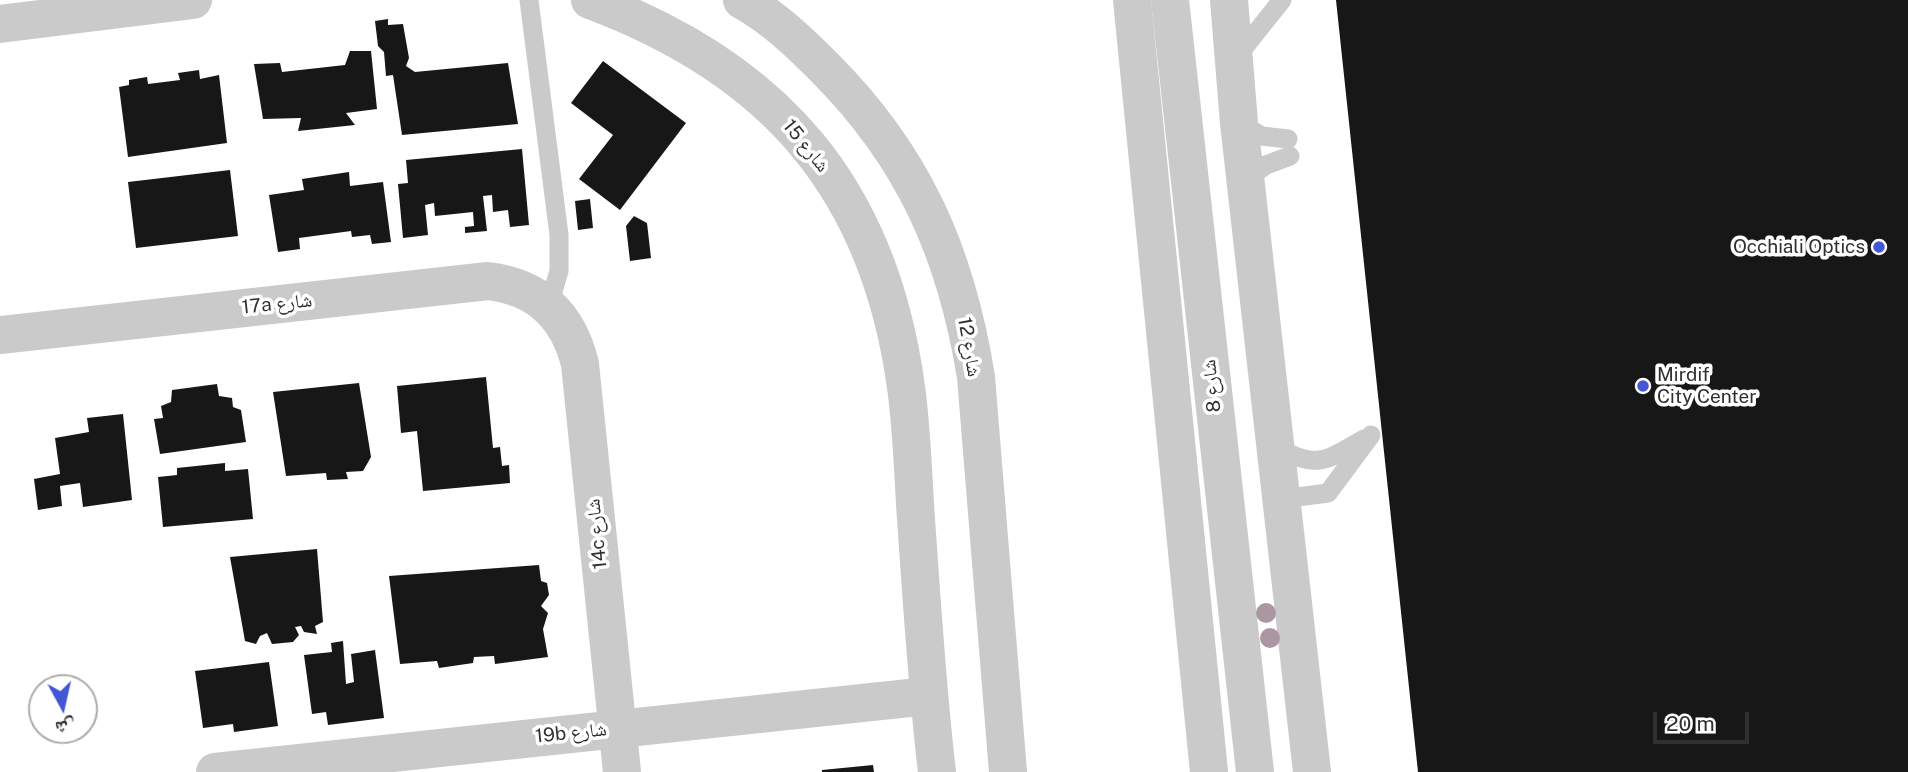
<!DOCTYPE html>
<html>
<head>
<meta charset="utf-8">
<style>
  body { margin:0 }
  #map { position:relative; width:1908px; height:772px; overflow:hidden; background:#fff; font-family:"Public Sans","Noto Naskh Arabic",sans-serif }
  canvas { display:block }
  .north { position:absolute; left:28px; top:674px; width:70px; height:70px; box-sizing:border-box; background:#fff; border:2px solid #acacac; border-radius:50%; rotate:172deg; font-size:19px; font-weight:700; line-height:28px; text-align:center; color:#303030 }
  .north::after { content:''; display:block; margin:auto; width:24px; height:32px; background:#4256d6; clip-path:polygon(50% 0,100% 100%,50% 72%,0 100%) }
  .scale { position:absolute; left:1653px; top:712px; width:96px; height:32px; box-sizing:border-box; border:4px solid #303030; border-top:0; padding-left:9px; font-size:21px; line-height:24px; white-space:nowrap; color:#303030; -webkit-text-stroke:5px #fff; paint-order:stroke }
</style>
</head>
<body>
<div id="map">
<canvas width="1908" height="772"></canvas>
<div class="north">ش</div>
<div class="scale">20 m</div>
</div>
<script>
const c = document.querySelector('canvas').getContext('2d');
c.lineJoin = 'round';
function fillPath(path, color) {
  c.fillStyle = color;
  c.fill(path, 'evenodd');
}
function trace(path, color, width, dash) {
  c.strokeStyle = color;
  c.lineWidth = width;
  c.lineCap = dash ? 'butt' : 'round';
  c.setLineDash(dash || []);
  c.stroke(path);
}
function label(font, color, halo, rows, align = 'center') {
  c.font = font + ' "Public Sans","Noto Naskh Arabic",sans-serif';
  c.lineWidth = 7;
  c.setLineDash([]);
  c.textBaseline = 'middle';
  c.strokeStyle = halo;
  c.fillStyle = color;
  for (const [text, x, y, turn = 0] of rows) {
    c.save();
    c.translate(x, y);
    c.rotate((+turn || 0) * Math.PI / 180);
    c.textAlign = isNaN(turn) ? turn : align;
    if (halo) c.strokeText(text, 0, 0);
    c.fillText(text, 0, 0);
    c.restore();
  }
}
fillPath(new Path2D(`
  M 1336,0 L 1908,0 L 1908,772 L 1418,772 Z
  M 388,19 L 388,25 L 403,24 L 409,58 L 406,66 L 415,72 L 508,63 L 518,124 L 402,135 L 393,75 L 386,76 L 384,52 L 378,46 L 375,21 Z
  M 350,51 L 371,51 L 377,109 L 346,113 L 355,125 L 298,131 L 301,118 L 263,119 L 254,64 L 280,63 L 282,72 L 345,65 Z
  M 603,61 L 686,123 L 620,210 L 579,179 L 613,135 L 571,103 Z
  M 199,70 L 200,79 L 219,75 L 227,143 L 128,157 L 119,87 L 129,85 L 129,80 L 147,77 L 148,84 L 180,80 L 178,73 Z
  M 522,149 L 529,225 L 510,227 L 508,210 L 493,212 L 492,195 L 483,196 L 487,231 L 465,233 L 465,227 L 474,226 L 473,212 L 435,216 L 434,203 L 425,205 L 428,235 L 403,238 L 398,184 L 408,183 L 406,160 Z
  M 230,170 L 238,236 L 136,248 L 128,182 Z
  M 349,172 L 350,186 L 383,182 L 391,242 L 372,244 L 370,235 L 352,237 L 351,231 L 299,238 L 300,249 L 278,252 L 269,195 L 304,190 L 302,179 Z
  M 590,199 L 593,228 L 578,230 L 575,201 Z
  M 634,216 L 647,223 L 651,258 L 630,261 L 626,226 Z
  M 486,377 L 493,448 L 500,447 L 502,466 L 509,465 L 510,483 L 423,491 L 417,431 L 401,433 L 397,386 Z
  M 359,383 L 371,457 L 363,471 L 346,472 L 348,479 L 327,480 L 326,473 L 286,476 L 273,392 Z
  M 217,384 L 219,396 L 232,398 L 233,407 L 241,410 L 246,442 L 160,454 L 154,419 L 163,418 L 161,406 L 171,402 L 172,390 Z
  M 123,414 L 132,500 L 83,507 L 80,483 L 60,486 L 62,506 L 38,510 L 34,479 L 60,474 L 55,438 L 89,432 L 87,418 Z
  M 225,463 L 225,471 L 248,469 L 253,519 L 163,527 L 158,477 L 177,475 L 177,468 Z
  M 317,549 L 323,622 L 315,626 L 317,634 L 304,632 L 301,626 L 295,627 L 299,635 L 293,642 L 272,644 L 267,633 L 260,636 L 256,644 L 245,641 L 230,557 Z
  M 539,565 L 541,581 L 547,583 L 549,595 L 541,606 L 548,613 L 543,629 L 548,657 L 495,664 L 494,656 L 474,657 L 473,663 L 439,668 L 437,661 L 400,664 L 389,576 Z
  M 343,641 L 346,684 L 354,682 L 351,654 L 375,650 L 384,718 L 328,725 L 326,712 L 312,714 L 304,655 L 332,652 L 331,643 Z
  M 269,662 L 278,726 L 234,732 L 233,724 L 203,728 L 195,671 Z
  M 873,765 L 874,772 L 822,772 L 822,770 Z`), '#171717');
trace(new Path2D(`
  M 529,0 L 559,235 L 559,271 L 549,305
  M 1235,59 L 1282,0
  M 1239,123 L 1262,136 L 1288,139
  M 1246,180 L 1266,165 L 1290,156
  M 1276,446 C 1316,471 1327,460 1364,439
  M 1282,499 L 1328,493 L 1371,435`), '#cacaca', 19);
trace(new Path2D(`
  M 1132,0 L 1209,772
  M 0,335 L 488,281 C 538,287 568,315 580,364 L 622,772
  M 215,772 L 928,696`), '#cacaca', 38);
trace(new Path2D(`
  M 590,0 C 775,69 879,188 906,387 C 912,430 913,475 916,519 C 922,603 927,688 937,772
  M 742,0 C 773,17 799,42 824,67 C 914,157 956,253 976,377 L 1008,772
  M 1170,0 L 1255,772
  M 1229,0 L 1239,123 L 1312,772
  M 0,24 L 193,0`), '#cacaca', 38);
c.fillStyle = '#ac96a2';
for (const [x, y] of [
  [1266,613],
  [1270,638]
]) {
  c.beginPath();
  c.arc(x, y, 10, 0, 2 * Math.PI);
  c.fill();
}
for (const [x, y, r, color] of [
  [1879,247,7,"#4256d6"],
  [1643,386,7,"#4256d6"]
]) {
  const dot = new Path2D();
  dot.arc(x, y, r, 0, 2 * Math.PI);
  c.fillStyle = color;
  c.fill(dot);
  trace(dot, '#fff', 2.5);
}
label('19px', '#303030', '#fff', [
  ["شارع 15",806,146,51],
  ["17a شارع",277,304,-6],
  ["شارع 12",969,347,80],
  ["شارع 8",1212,386,-96],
  ["14c شارع",597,534,-96],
  ["19b شارع",571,733,-6]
]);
label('19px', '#303030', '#fff', [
  ["Occhiali Optics",1865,247],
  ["Mirdif",1657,375,"left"],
  ["City Center",1657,397,"left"]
], 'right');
</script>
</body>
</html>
